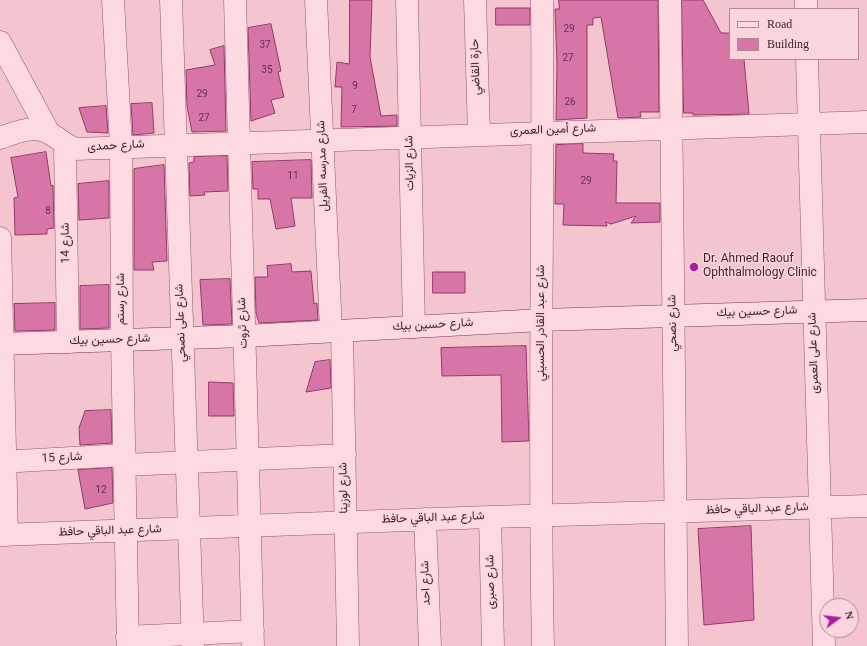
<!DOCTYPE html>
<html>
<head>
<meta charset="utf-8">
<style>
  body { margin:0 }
  #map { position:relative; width:867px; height:646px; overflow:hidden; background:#f4c4cf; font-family:Georgia,serif }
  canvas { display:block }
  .legend { position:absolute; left:729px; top:8px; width:130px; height:52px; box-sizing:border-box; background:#fad5dd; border:1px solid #af8b96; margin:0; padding:5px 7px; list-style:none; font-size:12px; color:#3f1d2c }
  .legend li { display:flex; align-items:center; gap:8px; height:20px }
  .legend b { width:20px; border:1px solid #af8b96 }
  .north { position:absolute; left:819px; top:598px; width:40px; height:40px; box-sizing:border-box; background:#fad5dd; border:1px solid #af8b96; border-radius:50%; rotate:75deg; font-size:11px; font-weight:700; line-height:16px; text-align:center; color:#3f1d2c }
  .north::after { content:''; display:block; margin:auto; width:14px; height:18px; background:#a91f9f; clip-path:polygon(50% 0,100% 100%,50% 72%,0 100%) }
</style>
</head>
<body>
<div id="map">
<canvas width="867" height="646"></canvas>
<ul class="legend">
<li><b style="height:5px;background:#fdd9e1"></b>Road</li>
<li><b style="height:11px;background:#d775a7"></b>Building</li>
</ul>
<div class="north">N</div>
</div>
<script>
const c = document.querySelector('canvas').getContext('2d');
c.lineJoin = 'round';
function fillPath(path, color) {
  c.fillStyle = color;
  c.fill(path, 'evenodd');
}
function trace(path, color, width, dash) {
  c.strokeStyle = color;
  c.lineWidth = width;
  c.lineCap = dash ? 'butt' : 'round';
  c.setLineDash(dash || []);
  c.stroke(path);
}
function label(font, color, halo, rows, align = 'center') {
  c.font = font + ' Georgia,Vazirmatn,serif';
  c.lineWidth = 3;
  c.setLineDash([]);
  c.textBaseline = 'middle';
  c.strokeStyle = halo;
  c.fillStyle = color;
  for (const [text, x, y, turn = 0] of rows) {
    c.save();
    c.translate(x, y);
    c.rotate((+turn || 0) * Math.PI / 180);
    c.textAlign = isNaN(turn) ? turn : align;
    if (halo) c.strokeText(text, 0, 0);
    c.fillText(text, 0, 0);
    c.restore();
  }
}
const building = new Path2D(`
  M 350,0 L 372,0 L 370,57 L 381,116 L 397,115 L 397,126 L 341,127 L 342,87 L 335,87 L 337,62 L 349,64 Z
  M 559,0 L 658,0 L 659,112 L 640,112 L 641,117 L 618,118 L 601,17 L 593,18 L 593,25 L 587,25 L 587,118 L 556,120 L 557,65 L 555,9 L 559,9 Z
  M 682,0 L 703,0 L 721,33 L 730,33 L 730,59 L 744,59 L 749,114 L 693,115 L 693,113 L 684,113 Z
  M 496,8 L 530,8 L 530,25 L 496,25 Z
  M 271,24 L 281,71 L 278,72 L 284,97 L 271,100 L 275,113 L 251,121 L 248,28 Z
  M 224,46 L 226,131 L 192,132 L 187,106 L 186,70 L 215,65 L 210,50 Z
  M 152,103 L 154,133 L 133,135 L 131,104 Z
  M 106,106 L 108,133 L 87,132 L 79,108 Z
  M 583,144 L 583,153 L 614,154 L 613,161 L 617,161 L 616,203 L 660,203 L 660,222 L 631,223 L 636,216 L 611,224 L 606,222 L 607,226 L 563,225 L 564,204 L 555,204 L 556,145 Z
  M 46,152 L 51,186 L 53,185 L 54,228 L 47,229 L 47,234 L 15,235 L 14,198 L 18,197 L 11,158 Z
  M 227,156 L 228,191 L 204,192 L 205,195 L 190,196 L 189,163 L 194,162 L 194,157 Z
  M 311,160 L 312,198 L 291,198 L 295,226 L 276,229 L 270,199 L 258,199 L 258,189 L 253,189 L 252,162 Z
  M 164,165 L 167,261 L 152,262 L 154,270 L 134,270 L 134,169 Z
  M 109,181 L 109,218 L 79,220 L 78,184 Z
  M 291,264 L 292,272 L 311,271 L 314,304 L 317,303 L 318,320 L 259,323 L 256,313 L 255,277 L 268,277 L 267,266 Z
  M 433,272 L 465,272 L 465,293 L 433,293 Z
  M 230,279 L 232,324 L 203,325 L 200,280 Z
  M 109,285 L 109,328 L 80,329 L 80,286 Z
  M 55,303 L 55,330 L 15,331 L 14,304 Z
  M 526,346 L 529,441 L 502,442 L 501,375 L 442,376 L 441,348 Z
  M 330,360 L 331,388 L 306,392 L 315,362 Z
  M 209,382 L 233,383 L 234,416 L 209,416 Z
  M 111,410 L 112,443 L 80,445 L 79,428 L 85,411 Z
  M 112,468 L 113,503 L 85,509 L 78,470 Z
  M 751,526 L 754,620 L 704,625 L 698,529 Z`);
fillPath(building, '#d775a7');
trace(building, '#943a69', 1);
const minor = new Path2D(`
  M 113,0 L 121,146 L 122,341 L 128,646
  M 171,0 L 193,646
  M 235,0 L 253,646
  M 316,0 L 331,331
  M 407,0 L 414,327
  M 475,0 L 479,134
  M 542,0 C 544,215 538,431 543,646
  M 670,0 L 677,646
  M 806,0 L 806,9
  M 0,42 L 49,133
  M 807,59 L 824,646
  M 0,138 C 16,132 35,124 51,134 C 59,139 66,145 75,149 L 867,122
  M 65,145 L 68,342
  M 0,238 L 7,535
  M 342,331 L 348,646
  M 0,462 L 125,455
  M 125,465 L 345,455
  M 490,517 L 493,646
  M 425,519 L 430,646
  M 0,535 L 490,517 L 867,506
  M 127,637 L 253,631`);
const secondary = new Path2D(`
  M 0,344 L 245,336 L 542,320 L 867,310`);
trace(minor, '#91576e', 23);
trace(secondary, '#733a52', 23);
trace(minor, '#fdd9e1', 22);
trace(secondary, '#fdd9e1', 22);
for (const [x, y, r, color] of [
  [694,267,5,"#a91f9f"]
]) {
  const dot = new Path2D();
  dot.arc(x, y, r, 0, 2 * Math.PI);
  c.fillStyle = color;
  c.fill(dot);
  trace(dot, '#fad5dd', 1.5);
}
label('10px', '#65334b', null, [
  ["29",569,30],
  ["37",265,46],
  ["27",568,59],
  ["35",267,71],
  ["9",355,87],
  ["29",202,95],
  ["26",570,103],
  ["7",354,111],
  ["27",204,119],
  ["11",293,177],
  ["29",586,182],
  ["8",48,212],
  ["12",101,491]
]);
label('12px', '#3f1d2c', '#fad5dd', [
  ["حارة القاضي",477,67,-92],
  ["شارع أمين العمرى",553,131,-2],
  ["شارع حمدى",116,147,-3],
  ["شارع الزيات",411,163,-91],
  ["شارع مدرسه الفريل",324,166,-92],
  ["شارع 14",67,243,-91],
  ["شارع رستم",122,299,-90],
  ["شارع حسين بيك",757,313,-2],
  ["شارع على نصحي",182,323,-92],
  ["شارع ثروت",244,323,-92],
  ["شارع عبد القادر الحسيني",542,323,-90],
  ["شارع نصحي",674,323,-91],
  ["شارع حسين بيك",433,326,-3],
  ["شارع حسين بيك",110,341,-2],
  ["شارع على العمرى",815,353,-92],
  ["شارع 15",62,459,-3],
  ["شارع لوزينا",345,488,-91],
  ["شارع عبد الباقي حافظ",757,510,-2],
  ["شارع عبد الباقي حافظ",433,519,-2],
  ["شارع عبد الباقي حافظ",110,532,-2],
  ["شارع صبرى",492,582,-91],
  ["شارع احد",427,583,-92]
]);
label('12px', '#3f1d2c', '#fad5dd', [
  ["Dr. Ahmed Raouf",703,260],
  ["Ophthalmology Clinic",703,274]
], 'left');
</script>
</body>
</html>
